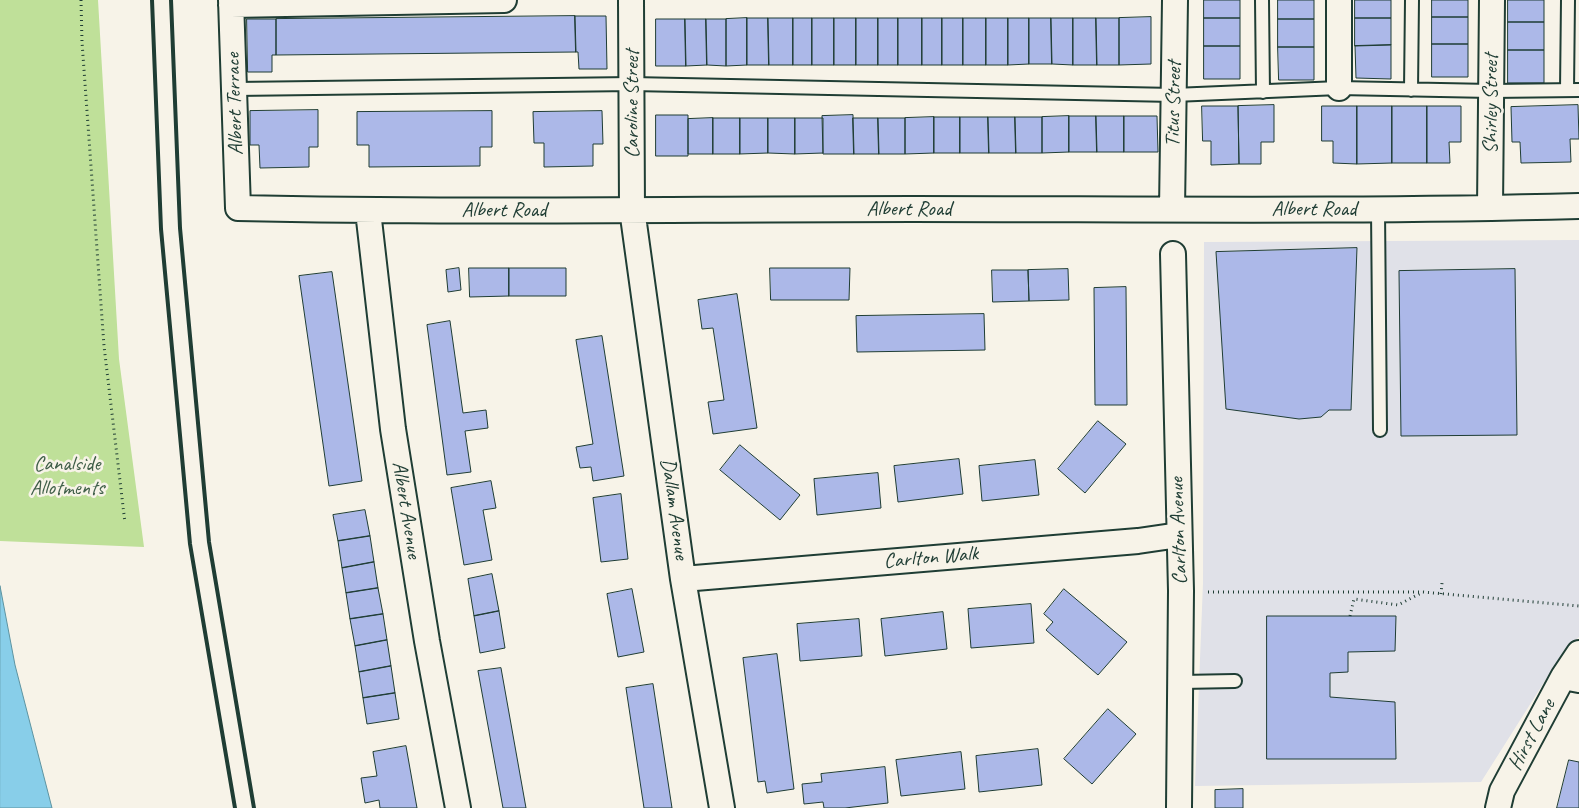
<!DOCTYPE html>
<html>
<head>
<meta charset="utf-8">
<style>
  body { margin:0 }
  canvas { display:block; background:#f7f3e8 }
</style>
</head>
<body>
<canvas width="1579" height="808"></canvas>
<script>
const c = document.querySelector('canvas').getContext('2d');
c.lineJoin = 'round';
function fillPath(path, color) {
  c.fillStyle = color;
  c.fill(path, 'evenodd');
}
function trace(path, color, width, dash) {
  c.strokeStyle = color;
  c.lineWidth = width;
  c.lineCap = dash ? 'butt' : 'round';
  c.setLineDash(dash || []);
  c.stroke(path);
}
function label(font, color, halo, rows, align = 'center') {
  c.font = font + ' Caveat,sans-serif';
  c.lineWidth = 5;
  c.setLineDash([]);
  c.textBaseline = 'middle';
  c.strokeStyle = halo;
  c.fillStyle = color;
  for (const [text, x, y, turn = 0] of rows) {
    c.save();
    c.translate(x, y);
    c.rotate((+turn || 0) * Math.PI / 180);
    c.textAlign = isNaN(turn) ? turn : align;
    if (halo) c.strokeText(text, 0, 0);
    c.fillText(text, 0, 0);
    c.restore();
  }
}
fillPath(new Path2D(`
  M 1579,240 L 1579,637 L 1565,649 L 1481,782 L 1195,786 L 1203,583 L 1204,242 Z`), '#e0e1e8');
fillPath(new Path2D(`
  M 0,0 L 98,0 L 119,359 L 144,547 L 0,541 Z`), '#bfe099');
const water = new Path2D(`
  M 0,586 L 15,665 L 52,808 L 0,808 Z`);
fillPath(water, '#88cee9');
trace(water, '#5e94a1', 1);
const building = new Path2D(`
  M 1204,0 L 1240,0 L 1240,18 L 1204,18 Z
  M 1278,0 L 1314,0 L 1314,19 L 1278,19 Z
  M 1355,0 L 1391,0 L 1391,18 L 1355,18 Z
  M 1432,0 L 1468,0 L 1468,17 L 1432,17 Z
  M 1508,0 L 1544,0 L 1544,22 L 1508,22 Z
  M 575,16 L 576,52 L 276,55 L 276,19 Z
  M 575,16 L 606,16 L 607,69 L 579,69 L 578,52 L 576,52 Z
  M 1151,17 L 1151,64 L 1119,65 L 1119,18 Z
  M 1432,17 L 1468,17 L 1468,44 L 1432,44 Z
  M 747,18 L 747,65 L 726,66 L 726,19 Z
  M 747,18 L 768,18 L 769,65 L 747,65 Z
  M 768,18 L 793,18 L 793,65 L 769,65 Z
  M 793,18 L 812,18 L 812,65 L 793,65 Z
  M 812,18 L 834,18 L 834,65 L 812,65 Z
  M 834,18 L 856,18 L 856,65 L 834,65 Z
  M 856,18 L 878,18 L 878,65 L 856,65 Z
  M 878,18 L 898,18 L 898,65 L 878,65 Z
  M 898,18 L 922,18 L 922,65 L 898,65 Z
  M 922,18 L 942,18 L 942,65 L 922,65 Z
  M 942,18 L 963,18 L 963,65 L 942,65 Z
  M 963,18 L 986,18 L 986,65 L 963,65 Z
  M 986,18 L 1008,18 L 1008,65 L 986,65 Z
  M 1008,18 L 1029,18 L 1029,64 L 1008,65 Z
  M 1029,18 L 1051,18 L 1052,64 L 1029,64 Z
  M 1051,18 L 1073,18 L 1073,65 L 1052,64 Z
  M 1073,18 L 1096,18 L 1097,65 L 1073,65 Z
  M 1096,18 L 1119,18 L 1119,65 L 1097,65 Z
  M 1204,18 L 1240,18 L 1240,46 L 1204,46 Z
  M 1355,18 L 1391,18 L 1391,45 L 1355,46 Z
  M 247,19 L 276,19 L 276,55 L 272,55 L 272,72 L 248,72 Z
  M 656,19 L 685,19 L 686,66 L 656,66 Z
  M 685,19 L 706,19 L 707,65 L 686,66 Z
  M 706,19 L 726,19 L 726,66 L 707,65 Z
  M 1278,19 L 1314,19 L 1314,47 L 1278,47 Z
  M 1508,22 L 1544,22 L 1544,50 L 1508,50 Z
  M 1432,44 L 1468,44 L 1468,77 L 1432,77 Z
  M 1391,45 L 1391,79 L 1356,78 L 1355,46 Z
  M 1204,46 L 1240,46 L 1240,79 L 1204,79 Z
  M 1278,47 L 1314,47 L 1314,80 L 1279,80 Z
  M 1508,50 L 1544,50 L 1544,83 L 1508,83 Z
  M 1274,105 L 1274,142 L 1261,142 L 1261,164 L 1239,164 L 1238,106 Z
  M 1578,105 L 1579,139 L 1570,139 L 1571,162 L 1521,163 L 1520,142 L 1512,142 L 1511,107 Z
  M 1202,106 L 1238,106 L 1239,164 L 1211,165 L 1211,141 L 1203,141 Z
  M 1322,106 L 1357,106 L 1357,164 L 1333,163 L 1333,141 L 1322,141 Z
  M 1357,106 L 1392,106 L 1392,163 L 1357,164 Z
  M 1392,106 L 1427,106 L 1427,163 L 1392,163 Z
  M 1427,106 L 1461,106 L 1461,142 L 1449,142 L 1450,163 L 1427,163 Z
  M 318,110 L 318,147 L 309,147 L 309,167 L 260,168 L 259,145 L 250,145 L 250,111 Z
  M 492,111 L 492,147 L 480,147 L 480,166 L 369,167 L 369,145 L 357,145 L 357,112 Z
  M 602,111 L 603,144 L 593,144 L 593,166 L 544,167 L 544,143 L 534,143 L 533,112 Z
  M 656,115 L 688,115 L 688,156 L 656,156 Z
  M 853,115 L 854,154 L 823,154 L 822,116 Z
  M 1069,116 L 1069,152 L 1042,153 L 1042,117 Z
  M 1069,116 L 1096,116 L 1097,152 L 1069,152 Z
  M 1096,116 L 1124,116 L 1124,152 L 1097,152 Z
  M 1124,116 L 1157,116 L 1158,152 L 1124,152 Z
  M 934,117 L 934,153 L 905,154 L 905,118 Z
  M 934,117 L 960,117 L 960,153 L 934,153 Z
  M 960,117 L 988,117 L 989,153 L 960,153 Z
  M 988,117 L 1015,117 L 1016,153 L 989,153 Z
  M 1015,117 L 1042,117 L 1042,153 L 1016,153 Z
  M 713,118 L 713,154 L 688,154 L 688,119 Z
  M 713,118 L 740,118 L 740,154 L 713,154 Z
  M 740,118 L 768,118 L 768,153 L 740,154 Z
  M 768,118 L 795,118 L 795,154 L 768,153 Z
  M 795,118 L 823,118 L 823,153 L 795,154 Z
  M 853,118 L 878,118 L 879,154 L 854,154 Z
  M 878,118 L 905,118 L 905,154 L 879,154 Z
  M 1357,248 L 1351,410 L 1329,410 L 1321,417 L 1299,419 L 1226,409 L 1216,252 Z
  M 459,268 L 461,290 L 448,292 L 446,270 Z
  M 469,268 L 509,268 L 509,296 L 470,297 Z
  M 509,268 L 566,268 L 566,296 L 509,296 Z
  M 770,268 L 850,268 L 849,300 L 771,300 Z
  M 1068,269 L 1069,300 L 1029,301 L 1028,270 Z
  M 1515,269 L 1517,435 L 1401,436 L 1399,271 Z
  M 992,270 L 1028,270 L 1029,301 L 993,302 Z
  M 332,272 L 362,481 L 329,486 L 299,276 Z
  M 1126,287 L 1127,405 L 1095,405 L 1094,288 Z
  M 737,294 L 757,428 L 713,434 L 708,402 L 724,400 L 713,328 L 702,329 L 698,300 Z
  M 984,314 L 985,350 L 857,352 L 856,316 Z
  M 450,321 L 463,413 L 486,410 L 488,428 L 465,431 L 471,472 L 447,475 L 427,325 Z
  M 602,336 L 624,476 L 593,481 L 591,467 L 580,468 L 576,447 L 593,444 L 576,340 Z
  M 1098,421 L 1126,444 L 1085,493 L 1058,469 Z
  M 740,445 L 800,495 L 780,520 L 720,470 Z
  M 959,459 L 963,494 L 898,502 L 894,466 Z
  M 1035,460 L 1039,495 L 982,501 L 979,466 Z
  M 878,473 L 881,508 L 817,515 L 814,479 Z
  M 491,481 L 496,508 L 483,510 L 492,560 L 464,565 L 451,488 Z
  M 621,494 L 628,559 L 601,562 L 593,498 Z
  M 365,510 L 370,536 L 338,541 L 333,515 Z
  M 370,536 L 374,562 L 342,568 L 338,541 Z
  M 374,562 L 378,588 L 346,593 L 342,568 Z
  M 492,574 L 499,611 L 474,616 L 468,579 Z
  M 378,588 L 383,614 L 350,619 L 346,593 Z
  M 632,589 L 644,652 L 618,657 L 607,594 Z
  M 1064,589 L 1127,642 L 1098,675 L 1046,630 L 1053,622 L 1044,614 Z
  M 1031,604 L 1034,643 L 971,648 L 968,609 Z
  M 499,611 L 505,648 L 480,653 L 474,616 Z
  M 943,612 L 947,649 L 885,656 L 881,619 Z
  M 383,614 L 387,640 L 355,646 L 350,619 Z
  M 1267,616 L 1396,616 L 1395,651 L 1348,652 L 1348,672 L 1330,673 L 1330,697 L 1395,702 L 1396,759 L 1267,759 Z
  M 859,619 L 862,656 L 800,661 L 797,624 Z
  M 387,640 L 391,666 L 359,672 L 355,646 Z
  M 777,654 L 794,789 L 767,793 L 765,781 L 758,782 L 743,658 Z
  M 391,666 L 395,693 L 363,698 L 359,672 Z
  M 501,668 L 526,808 L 503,808 L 478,671 Z
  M 653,684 L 672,808 L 644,808 L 626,688 Z
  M 395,693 L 399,719 L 367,724 L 363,698 Z
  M 1108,709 L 1136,734 L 1092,784 L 1064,759 Z
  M 406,746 L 417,808 L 380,808 L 379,800 L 365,803 L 361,778 L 377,776 L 373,752 Z
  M 1038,749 L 1042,785 L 979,792 L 976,756 Z
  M 961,752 L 965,789 L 901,796 L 896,760 Z
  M 1569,760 L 1579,762 L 1579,808 L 1557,808 Z
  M 885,767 L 888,803 L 845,808 L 824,808 L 823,802 L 804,804 L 802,784 L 822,782 L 821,774 Z
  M 1243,789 L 1243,808 L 1215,808 L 1215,790 Z`);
fillPath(building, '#acb8e8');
trace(building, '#1f3d34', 1);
const service = new Path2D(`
  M 1262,0 L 1263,92
  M 235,89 L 632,84 L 1174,95 L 1339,88 L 1491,91 L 1579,90
  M 1411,90 L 1412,0
  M 1567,90 L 1568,0
  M 1378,210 L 1380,430
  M 1181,682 L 1235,681`);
const minor = new Path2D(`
  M 231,0 L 238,208 C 463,213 687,209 912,209 C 1134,209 1357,212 1579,206
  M 631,0 L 632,209 L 683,579 L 722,808
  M 231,5 L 504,0
  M 1339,88 L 1339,0
  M 1490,208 L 1492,0
  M 1172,209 L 1175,0
  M 368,211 L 393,429 L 427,641 L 458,808
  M 1173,254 L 1181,591 L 1179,808
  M 683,579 L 1138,541 L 1179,535
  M 1563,677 L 1579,653
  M 1498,808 L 1502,791 L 1563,677 L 1579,680`);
trace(service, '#1f3d34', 16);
trace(minor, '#1f3d34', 28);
trace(new Path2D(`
  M 81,0 L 82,42 L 104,346 L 125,523
  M 1208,592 L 1423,592 L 1579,606
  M 1441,594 L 1442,583
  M 1350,616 L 1354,599 L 1398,605 L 1423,592`), '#1f3d34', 3, [1, 4]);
trace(service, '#f7f3e8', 12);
trace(minor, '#f7f3e8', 24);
trace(new Path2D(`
  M 152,0 L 161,229 L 190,544 L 235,808
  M 171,0 L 180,228 L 209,542 L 254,808`), '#1f3d34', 4);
label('21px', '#1f3d34', '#f7f3e8', [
  ["Albert Terrace",235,104,-92],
  ["Caroline Street",632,104,-90],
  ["Titus Street",1174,104,-89],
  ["Shirley Street",1491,104,-90],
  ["Albert Road",909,209],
  ["Albert Road",1314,209],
  ["Albert Road",504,210],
  ["Dallam Avenue",674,509,82],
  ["Albert Avenue",406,510,81],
  ["Carlton Avenue",1179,531,-92],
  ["Carlton Walk",931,558,-5],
  ["Hirst Lane",1532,735,-62]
]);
label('21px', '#3f5e48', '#f7f3e8', [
  ["Canalside",67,464],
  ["Allotments",67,488]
]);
</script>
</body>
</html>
